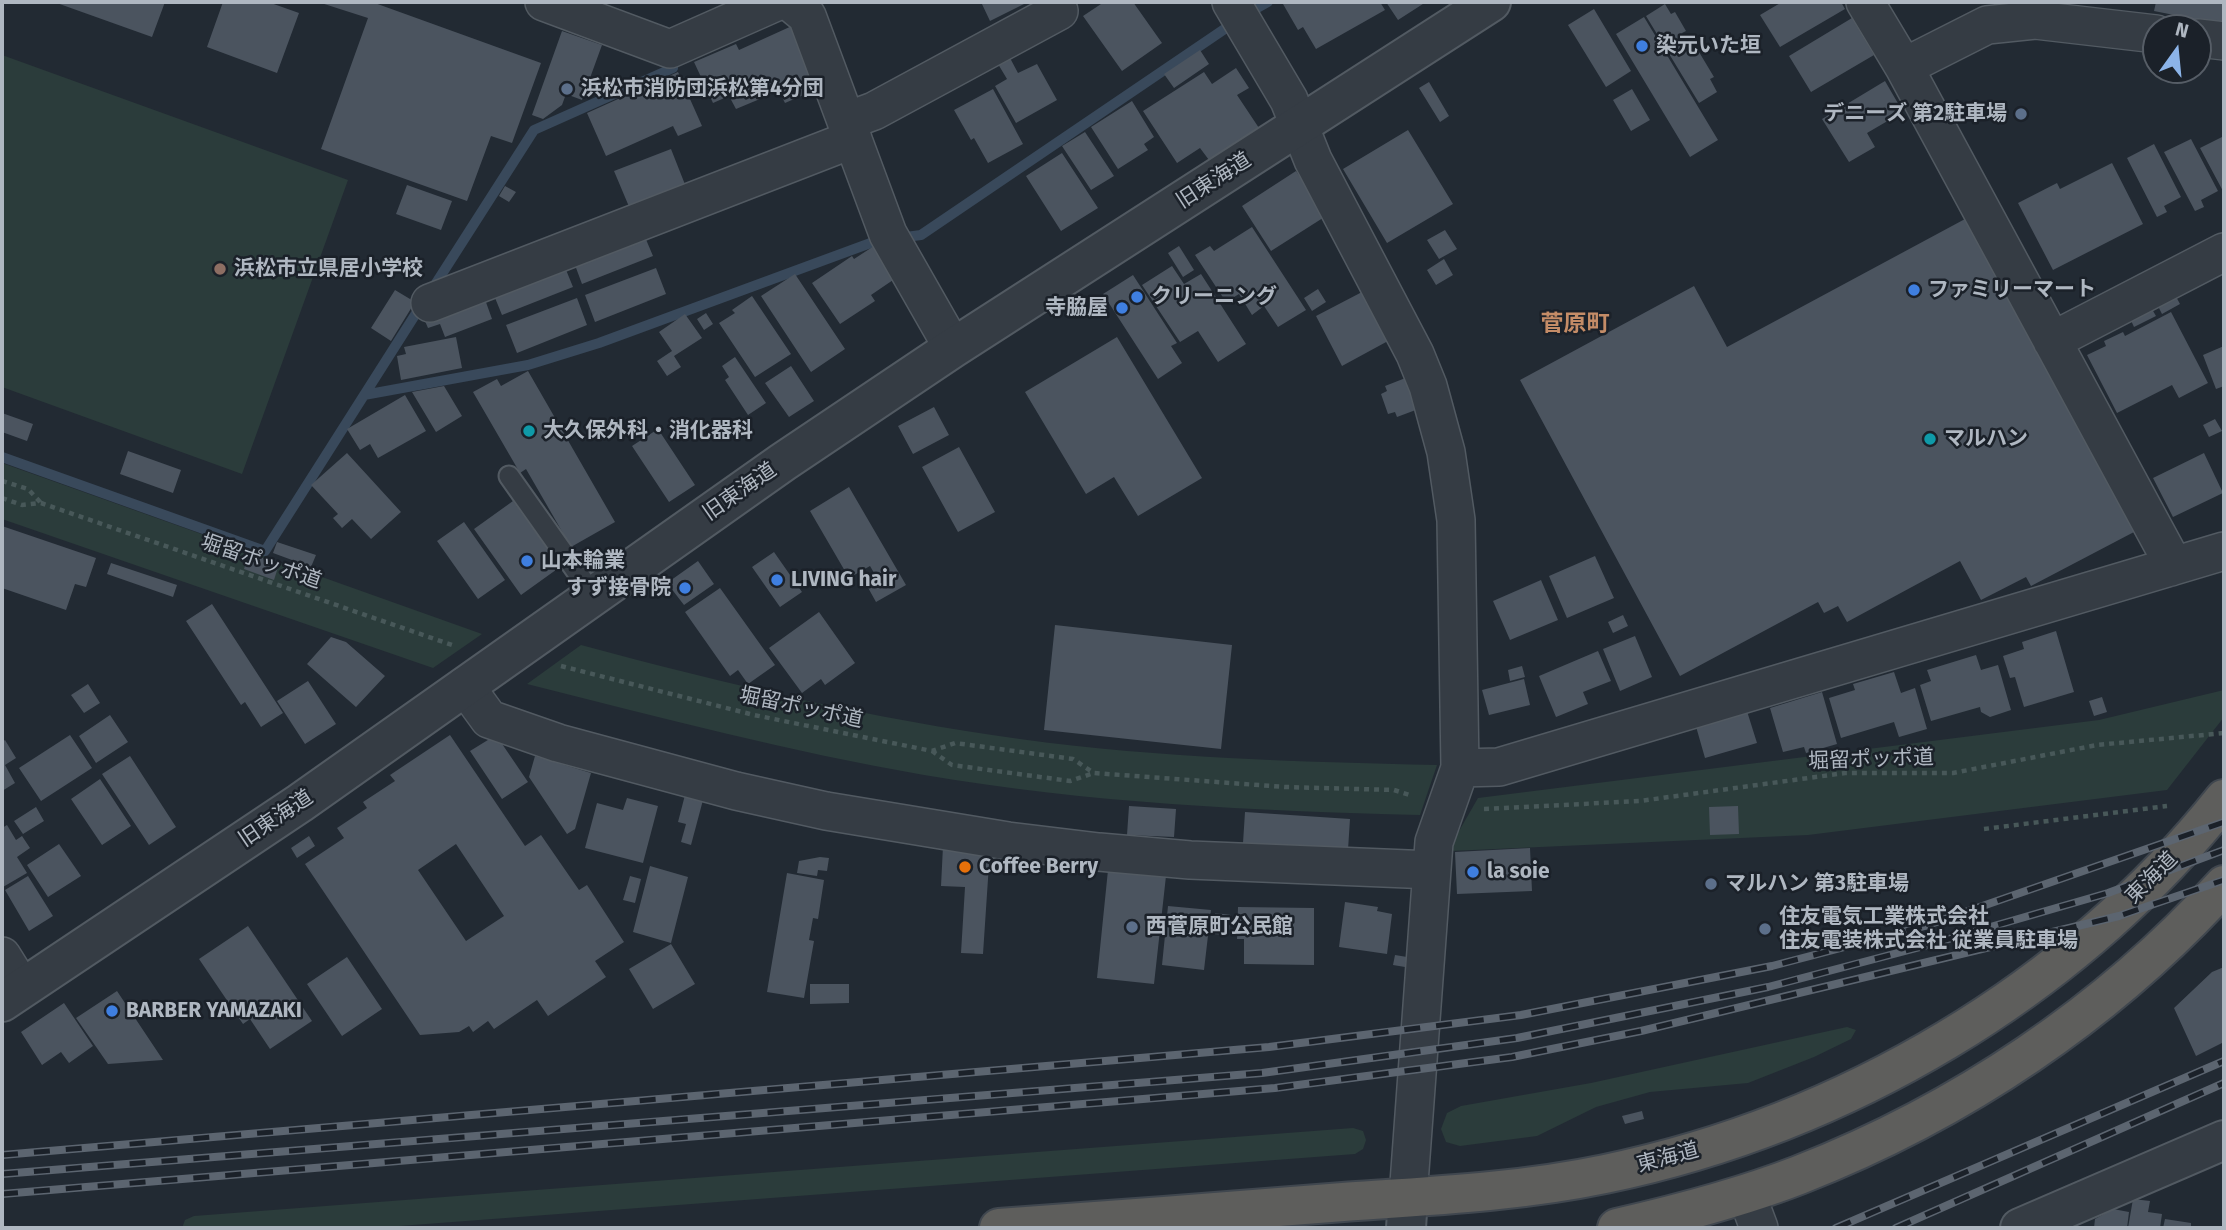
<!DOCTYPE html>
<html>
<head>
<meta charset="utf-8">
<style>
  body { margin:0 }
  #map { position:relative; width:2226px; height:1230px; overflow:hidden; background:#222a33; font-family:"Fira Sans",sans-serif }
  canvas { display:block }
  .frame { position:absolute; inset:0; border:4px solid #afb7c1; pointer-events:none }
  .north { position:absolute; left:2142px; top:14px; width:70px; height:70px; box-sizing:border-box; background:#1b2129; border:2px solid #565d66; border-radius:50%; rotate:15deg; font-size:19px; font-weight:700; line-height:28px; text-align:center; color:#afb7c1 }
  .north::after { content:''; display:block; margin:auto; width:24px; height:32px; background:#8cb4e9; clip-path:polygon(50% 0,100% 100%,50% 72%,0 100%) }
</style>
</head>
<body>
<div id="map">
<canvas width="2226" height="1230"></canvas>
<div class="frame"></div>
<div class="north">N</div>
</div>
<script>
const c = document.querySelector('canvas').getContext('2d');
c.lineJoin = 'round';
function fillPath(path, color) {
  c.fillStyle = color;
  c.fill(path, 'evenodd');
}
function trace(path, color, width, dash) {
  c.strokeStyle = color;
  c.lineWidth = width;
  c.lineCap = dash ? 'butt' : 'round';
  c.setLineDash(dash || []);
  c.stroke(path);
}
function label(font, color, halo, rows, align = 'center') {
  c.font = font + ' "Fira Sans","Noto Sans JP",sans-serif';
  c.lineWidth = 5;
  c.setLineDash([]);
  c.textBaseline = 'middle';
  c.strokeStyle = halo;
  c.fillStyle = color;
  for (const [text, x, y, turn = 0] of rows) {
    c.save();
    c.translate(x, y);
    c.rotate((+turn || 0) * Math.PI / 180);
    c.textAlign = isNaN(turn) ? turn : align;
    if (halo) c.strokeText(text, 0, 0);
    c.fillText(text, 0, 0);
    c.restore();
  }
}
fillPath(new Path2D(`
  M 2,55 L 348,180 L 242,474 L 2,387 Z
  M 2,463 L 482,634 L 433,668 L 2,519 Z
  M 581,645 C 726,684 872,719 1020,739 C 1159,758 1298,762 1437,765 L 1420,815 C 1254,811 1089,803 924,775 C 790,752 659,717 527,684 Z
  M 2224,690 L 2224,717 L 2167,790 L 1808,835 L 1451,851 L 1451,845 L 1478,798 L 2099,720 Z
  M 1847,1027 L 1856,1030 L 1851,1039 L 1814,1057 L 1748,1083 L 1650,1092 L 1596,1107 L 1537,1136 L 1460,1146 L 1446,1142 L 1441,1129 L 1447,1113 L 1461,1106 L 1591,1083 Z
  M 1353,1128 L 1363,1131 L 1366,1140 L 1363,1149 L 1355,1154 L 373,1228 L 182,1228 L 185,1220 L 194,1216 Z`), '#2b3c3b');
trace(new Path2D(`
  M 1252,11 L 1268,2
  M 906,237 L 921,235 L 1229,26
  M 431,291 L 534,130 L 673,68
  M 364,395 L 528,365 L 599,343 L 876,241
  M 2,457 L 265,551 L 422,304`), '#39495b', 10);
fillPath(new Path2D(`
  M 54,2 L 165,2 L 152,37 Z
  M 223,2 L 268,2 L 299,13 L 277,73 L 207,47 Z
  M 318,2 L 372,2 L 541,63 L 512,143 L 491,136 L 467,201 L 321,149 L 368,18 Z
  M 981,2 L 1028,2 L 990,21 Z
  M 1104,2 L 1133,2 L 1162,43 L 1122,71 L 1083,16 Z
  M 1286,2 L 1380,2 L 1385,10 L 1316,49 L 1303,27 L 1298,30 L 1283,4 Z
  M 1386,2 L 1426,2 L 1398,20 Z
  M 1782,2 L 1841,2 L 1845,9 L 1780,47 L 1760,15 Z
  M 2156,2 L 2224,2 L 2224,25 L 2154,11 Z
  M 1665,4 L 1671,14 L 1675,12 L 1686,31 L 1682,33 L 1689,44 L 1693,42 L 1714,77 L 1710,79 L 1717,92 L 1699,103 L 1646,16 Z
  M 1594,9 L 1631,71 L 1606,87 L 1568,25 Z
  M 1644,17 L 1718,140 L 1690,157 L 1616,34 Z
  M 1852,18 L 1874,55 L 1811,92 L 1789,56 Z
  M 794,25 L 822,87 L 785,103 L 779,91 L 736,109 L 729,96 L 713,103 L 694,62 L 736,44 L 739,50 Z
  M 562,31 L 602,45 L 582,100 L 566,94 L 562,105 L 543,119 L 532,115 Z
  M 1200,50 L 1209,64 L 1174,88 L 1164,74 Z
  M 1010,58 L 1018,73 L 1037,64 L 1057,100 L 1016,123 L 995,86 L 1007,79 L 998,64 Z
  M 1236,68 L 1249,88 L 1237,95 L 1259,128 L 1209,160 L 1200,148 L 1177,163 L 1143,111 L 1204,72 L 1212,84 Z
  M 678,72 L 702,126 L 678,136 L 673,126 L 606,156 L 587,113 Z
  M 1885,81 L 1903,112 L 1867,133 L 1875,147 L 1849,162 L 1822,119 Z
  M 1429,82 L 1449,116 L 1440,122 L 1419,88 Z
  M 993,89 L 1023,144 L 988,163 L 974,138 L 971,140 L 954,110 Z
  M 1632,89 L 1650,120 L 1631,131 L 1613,100 Z
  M 1132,101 L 1154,137 L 1144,144 L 1148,150 L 1118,169 L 1091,127 Z
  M 1408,130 L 1453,204 L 1387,243 L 1343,169 Z
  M 1085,132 L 1114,176 L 1091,190 L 1062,146 Z
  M 2224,136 L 2224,193 L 2200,148 Z
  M 2191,139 L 2218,191 L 2201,200 L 2204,207 L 2195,211 L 2164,152 Z
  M 2154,144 L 2181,197 L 2164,206 L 2167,212 L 2157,217 L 2127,158 Z
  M 671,149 L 686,187 L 630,209 L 614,171 Z
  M 1062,153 L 1098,208 L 1061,231 L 1026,176 Z
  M 2112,163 L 2143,224 L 2053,270 L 2018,203 L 2057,183 L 2060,189 Z
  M 1296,171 L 1326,216 L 1271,251 L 1242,206 Z
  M 407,185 L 452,201 L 441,230 L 396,214 Z
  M 505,186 L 516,192 L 509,202 L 499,196 Z
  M 1965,219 L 2134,532 L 2031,586 L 2026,577 L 1981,600 L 1960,561 L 1847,622 L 1838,606 L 1824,613 L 1818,602 L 1680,676 L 1520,380 L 1694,286 L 1727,347 Z
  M 1252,227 L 1306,310 L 1278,327 L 1264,306 L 1252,315 L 1239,294 L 1226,302 L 1195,255 L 1210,246 L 1214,251 Z
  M 642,230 L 653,256 L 582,284 L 572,257 Z
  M 1445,230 L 1457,249 L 1439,259 L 1427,240 Z
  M 874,246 L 896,278 L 871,295 L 875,301 L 840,324 L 812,283 L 852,256 L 854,259 Z
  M 1179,246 L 1194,270 L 1183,277 L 1168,253 Z
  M 1444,259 L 1453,275 L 1436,285 L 1427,270 Z
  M 562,260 L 573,287 L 502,315 L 491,288 Z
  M 1172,266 L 1184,284 L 1201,274 L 1246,344 L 1218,362 L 1198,331 L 1180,342 L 1142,285 Z
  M 656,268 L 666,294 L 595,322 L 585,295 Z
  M 795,274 L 845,349 L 811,372 L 761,296 Z
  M 1133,275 L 1177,343 L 1171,346 L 1182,363 L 1158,379 L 1103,294 Z
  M 1318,289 L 1326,302 L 1312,311 L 1304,298 Z
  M 395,290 L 415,302 L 391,341 L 371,328 Z
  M 482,291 L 492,319 L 445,337 L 440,324 L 428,328 L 422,314 Z
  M 2173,291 L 2180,304 L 2162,314 L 2155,300 Z
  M 1362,292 L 1388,341 L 1342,366 L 1316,316 Z
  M 752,296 L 791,354 L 755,377 L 719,323 L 735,313 L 732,310 Z
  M 577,298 L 587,325 L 517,353 L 506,325 Z
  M 2149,304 L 2156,316 L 2134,327 L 2128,314 Z
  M 2171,312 L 2208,383 L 2179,398 L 2172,385 L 2117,413 L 2087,355 L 2106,346 L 2104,341 L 2123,332 L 2125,336 Z
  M 706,313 L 713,324 L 704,330 L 697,319 Z
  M 685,314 L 702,338 L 674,356 L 681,367 L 667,376 L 657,361 L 672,351 L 659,332 Z
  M 456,337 L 462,368 L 401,380 L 397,356 L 406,354 L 404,347 Z
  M 1117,337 L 1202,478 L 1138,516 L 1114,477 L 1086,494 L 1025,392 Z
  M 2224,346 L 2224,386 L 2216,389 L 2203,355 Z
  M 735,357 L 766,403 L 748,415 L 725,380 L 729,377 L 722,366 Z
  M 791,366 L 814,401 L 789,417 L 765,383 Z
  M 528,371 L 615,522 L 571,547 L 526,469 L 520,473 L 473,392 L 497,379 L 501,386 Z
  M 1408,377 L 1421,408 L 1397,417 L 1395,412 L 1388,414 L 1381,394 L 1387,391 L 1385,386 Z
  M 444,386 L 462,416 L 436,432 L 412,392 Z
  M 405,395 L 426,431 L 378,458 L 370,444 L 360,450 L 347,429 Z
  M 934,407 L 949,435 L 913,454 L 898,426 Z
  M 2,413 L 33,424 L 27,441 L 2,432 Z
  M 2215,419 L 2222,431 L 2209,437 L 2203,425 Z
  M 658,429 L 695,485 L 669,502 L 632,446 Z
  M 959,447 L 995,512 L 958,532 L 922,467 Z
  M 128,451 L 181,470 L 173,493 L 120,474 Z
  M 347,453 L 401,512 L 371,539 L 352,519 L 342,528 L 333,518 L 338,514 L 311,485 Z
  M 2204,453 L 2223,493 L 2173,517 L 2153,478 Z
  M 849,487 L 906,585 L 876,602 L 866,584 L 877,578 L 870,566 L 849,578 L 810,511 Z
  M 513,501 L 560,567 L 521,595 L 474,529 Z
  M 464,522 L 505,580 L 478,599 L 437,541 Z
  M 2,526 L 96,558 L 86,587 L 75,584 L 66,610 L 2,588 Z
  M 277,542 L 316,555 L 311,567 L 273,553 Z
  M 774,552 L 802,592 L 780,607 L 752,567 Z
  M 249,553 L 279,564 L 274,580 L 244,569 Z
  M 1595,556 L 1614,598 L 1567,618 L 1549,576 Z
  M 698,561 L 714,584 L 684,605 L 667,583 Z
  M 111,563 L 177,585 L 173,597 L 107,574 Z
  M 1541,580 L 1558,620 L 1510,640 L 1493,601 Z
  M 720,588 L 775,665 L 748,684 L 738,670 L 730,676 L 685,612 Z
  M 212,604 L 283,713 L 261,727 L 245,702 L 241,705 L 186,621 Z
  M 819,612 L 855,663 L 825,685 L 821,679 L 802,693 L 769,648 Z
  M 1623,615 L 1628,626 L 1613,633 L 1608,622 Z
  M 1055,625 L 1232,645 L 1221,749 L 1044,730 Z
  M 2056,631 L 2074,692 L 2024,707 L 2015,677 L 2010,678 L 2003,656 L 2024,649 L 2022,642 Z
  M 1635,636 L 1652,677 L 1620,691 L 1603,649 Z
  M 331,637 L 346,642 L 385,676 L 356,707 L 307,664 Z
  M 1598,651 L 1611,681 L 1583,692 L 1588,704 L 1556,717 L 1539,676 Z
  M 1976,655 L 1981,670 L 1998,665 L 2011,710 L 1990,717 L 1981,712 L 1980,707 L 1931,721 L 1920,685 L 1931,681 L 1927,670 Z
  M 1522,666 L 1525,677 L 1510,681 L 1508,670 Z
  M 1894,672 L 1901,693 L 1915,688 L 1927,729 L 1899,737 L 1894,722 L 1841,738 L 1829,698 L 1855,690 L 1853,684 Z
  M 1524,679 L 1530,705 L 1489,715 L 1482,690 Z
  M 308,681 L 336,724 L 305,744 L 277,701 Z
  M 88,684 L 100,703 L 84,713 L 71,695 Z
  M 1822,692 L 1837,744 L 1806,753 L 1804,747 L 1783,752 L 1770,708 Z
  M 2102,697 L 2107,712 L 2094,716 L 2089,701 Z
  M 1746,708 L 1757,743 L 1705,758 L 1695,723 Z
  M 110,715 L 128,742 L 96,763 L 79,736 Z
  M 70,735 L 92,768 L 41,801 L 19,768 Z
  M 450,735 L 525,846 L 541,835 L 579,890 L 587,885 L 624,942 L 595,961 L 606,977 L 548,1016 L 537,1000 L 494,1029 L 488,1021 L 473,1032 L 469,1026 L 459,1032 L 420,1035 L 305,864 L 344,838 L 337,828 L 367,808 L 363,802 L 395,781 L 390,775 ZM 456,844 L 504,916 L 466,941 L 418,870 Z
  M 496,735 L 528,782 L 502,799 L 470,751 Z
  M 5,740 L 16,758 L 5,765 L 15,783 L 2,791 L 2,742 Z
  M 130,756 L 176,827 L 149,845 L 102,774 Z
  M 535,756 L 591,773 L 575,829 L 567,834 L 529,777 Z
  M 100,779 L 131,826 L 102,845 L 71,799 Z
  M 685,795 L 703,800 L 691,845 L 681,842 L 686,824 L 678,822 Z
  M 627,798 L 658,806 L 643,863 L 585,848 L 597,803 L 623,810 Z
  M 1129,806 L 1176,809 L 1174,837 L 1127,835 Z
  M 1738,806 L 1739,834 L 1710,835 L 1709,807 Z
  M 36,807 L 44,821 L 23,834 L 14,821 Z
  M 1245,812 L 1350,819 L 1348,850 L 1243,843 Z
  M 7,825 L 16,840 L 22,836 L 30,848 L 17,857 L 27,873 L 3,887 L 2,828 Z
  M 309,836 L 315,846 L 297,858 L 291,848 Z
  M 59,844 L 81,876 L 48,897 L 27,865 Z
  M 943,846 L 990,849 L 983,954 L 961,953 L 965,887 L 941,886 Z
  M 1530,848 L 1532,891 L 1457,894 L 1455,852 Z
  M 820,857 L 829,858 L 827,871 L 818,870 L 817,876 L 797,873 L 799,861 Z
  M 650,866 L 688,877 L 671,943 L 633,932 Z
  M 1108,870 L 1166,876 L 1154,984 L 1097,978 Z
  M 787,873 L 824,880 L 818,919 L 813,918 L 809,940 L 814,941 L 804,998 L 767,992 Z
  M 28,876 L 53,916 L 29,931 L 5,890 Z
  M 630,876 L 641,879 L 635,903 L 623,900 Z
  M 1345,902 L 1378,907 L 1377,911 L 1392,914 L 1387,954 L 1339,947 Z
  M 1168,906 L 1211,910 L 1204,970 L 1162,965 Z
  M 1238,907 L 1314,908 L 1314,965 L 1244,964 L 1244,939 L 1237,939 Z
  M 1215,913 L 1231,915 L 1229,935 L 1213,934 Z
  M 248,926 L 312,1021 L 270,1049 L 250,1019 L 243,1024 L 199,959 Z
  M 671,944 L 695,984 L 653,1009 L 629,969 Z
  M 1395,955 L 1407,957 L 1405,967 L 1393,965 Z
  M 347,957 L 382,1009 L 342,1036 L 307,984 Z
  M 2224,967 L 2224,1042 L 2196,1056 L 2174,1008 L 2212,972 Z
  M 810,984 L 849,984 L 849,1003 L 810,1004 Z
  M 117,991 L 163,1060 L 108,1064 L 76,1018 Z
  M 64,1003 L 93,1046 L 69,1063 L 61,1052 L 42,1065 L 21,1032 Z
  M 1642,1111 L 1644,1119 L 1625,1124 L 1622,1116 Z
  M 2133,1199 L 2150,1201 L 2148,1212 L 2162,1214 L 2160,1228 L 2128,1228 Z
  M 2113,1209 L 2129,1212 L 2127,1228 L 2094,1228 L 2095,1219 Z
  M 2165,1219 L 2191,1223 L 2191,1228 L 2163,1228 Z`), '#4b545f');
const service = new Path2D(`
  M 509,476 L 594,596`);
const minor = new Path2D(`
  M 544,2 L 670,49 L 776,2
  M 790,2 L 807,16 L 888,234 L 953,348
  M 1231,2 L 1289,100 L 1313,160 L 1415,354 L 1428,386 L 1446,452 L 1456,520 L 1460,768 L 1434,842 L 1408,1197
  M 1865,2 L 1904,67 L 2166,551 L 2171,567
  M 2198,38 L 2224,41
  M 1904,67 L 1987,25 L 2035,20 L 2156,34
  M 847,121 L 874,111 L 1059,11
  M 430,303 L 853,139
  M 2052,341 L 2224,252
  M 465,686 L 489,719 L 558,743 L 736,791 L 826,811 L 1008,841 L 1099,852 L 1190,860 L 1432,870
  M 1460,768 L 1499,767 L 2224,551
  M 2,956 L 22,988
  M 1746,1193 L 1759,1228`);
const tertiary = new Path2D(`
  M 2,1002 L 300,803 L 783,462 L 953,348 L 1491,2
  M 1406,1228 L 1408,1197
  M 2020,1228 L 2224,1140`);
const trunk = new Path2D(`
  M 999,1228 C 1114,1220 1228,1211 1343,1202 C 1431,1196 1519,1192 1605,1174 C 1845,1124 2071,991 2224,799
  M 1617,1228 C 1678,1214 1740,1198 1799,1175 C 1960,1112 2108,1013 2224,885`);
trace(service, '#525a62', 23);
trace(minor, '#525a62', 40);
trace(tertiary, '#525a62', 42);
trace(trunk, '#40474f', 42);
trace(new Path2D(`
  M 2,481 L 28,489 L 41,503
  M 2,498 L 22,505 L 41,503 L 455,646
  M 561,666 L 754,715 L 932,751 L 955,743 L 1073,759 L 1094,773 L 1285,787 L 1394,790 L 1413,796
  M 932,751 L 952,765 L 1070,781 L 1094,773
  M 1484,809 L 1640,801 L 1845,773 L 1953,773 L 2097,745 L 2224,733
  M 1984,829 L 2167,806`), '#485859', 4.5, [5, 5]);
trace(service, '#353c44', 19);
trace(minor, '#353c44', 37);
trace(tertiary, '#353c44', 38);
trace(trunk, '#5e5e5c', 38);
const rail = new Path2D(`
  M 2,1155 L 1269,1047 L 1521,1015 L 1772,966 L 1925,926 L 2224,822
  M 2,1174 L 1262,1073 L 1517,1038 L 1768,987 L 1928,945 L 2108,893 L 2224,850
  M 2,1194 L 1275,1088 L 1512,1057 L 1641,1031 L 2119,916 L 2224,880
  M 1836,1228 L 2224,1061
  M 1896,1228 L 2224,1083`);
trace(rail, '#5c6570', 8);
trace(rail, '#1b2129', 5, [16]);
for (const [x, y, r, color] of [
  [1642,46,7,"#3f7fe0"],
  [567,89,7,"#5c6f8a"],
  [2021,114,7,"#5c6f8a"],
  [220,269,7,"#8d6e63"],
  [1914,290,7,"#3f7fe0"],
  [1137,297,7,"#3f7fe0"],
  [1122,308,7,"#3f7fe0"],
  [529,431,7,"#0f9aa8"],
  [1930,439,7,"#0f9aa8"],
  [527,561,7,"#3f7fe0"],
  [777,580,7,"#3f7fe0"],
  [685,588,7,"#3f7fe0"],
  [965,867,7,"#e8710a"],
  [1473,872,7,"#3f7fe0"],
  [1711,884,7,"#5c6f8a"],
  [1132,927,7,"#5c6f8a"],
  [1765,929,7,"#5c6f8a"],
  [112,1011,7,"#3f7fe0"]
]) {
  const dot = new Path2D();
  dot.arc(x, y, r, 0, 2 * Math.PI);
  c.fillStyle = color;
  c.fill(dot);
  trace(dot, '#1b2129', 2.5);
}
label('bold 21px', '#afb7c1', '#1b2129', [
  ["染元いた垣",1656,46],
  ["浜松市消防団浜松第4分団",581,89],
  ["デニーズ 第2駐車場",2007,114,"right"],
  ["浜松市立県居小学校",234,269],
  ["ファミリーマート",1928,290],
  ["クリーニング",1151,297],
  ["寺脇屋",1108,308,"right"],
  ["大久保外科・消化器科",543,431],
  ["マルハン",1944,439],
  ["山本輪業",541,561],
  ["LIVING hair",791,580],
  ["すず接骨院",671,588,"right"],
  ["Coffee Berry",979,867],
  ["la soie",1487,872],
  ["マルハン 第3駐車場",1725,884],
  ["住友電気工業株式会社",1779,917],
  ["住友電装株式会社 従業員駐車場",1779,941],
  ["西菅原町公民館",1146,927],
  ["BARBER YAMAZAKI",126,1011]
], 'left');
label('21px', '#afb7c1', '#1b2129', [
  ["旧東海道",1214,181,-33],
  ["旧東海道",740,492,-35],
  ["堀留ポッポ道",261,562,19],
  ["堀留ポッポ道",801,708,12],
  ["堀留ポッポ道",1871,760,-2],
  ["旧東海道",276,819,-34],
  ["東海道",2152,878,-45],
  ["東海道",1668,1158,-15]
]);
label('bold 23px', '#c48c67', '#1b2129', [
  ["菅原町",1575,325]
]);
</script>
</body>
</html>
